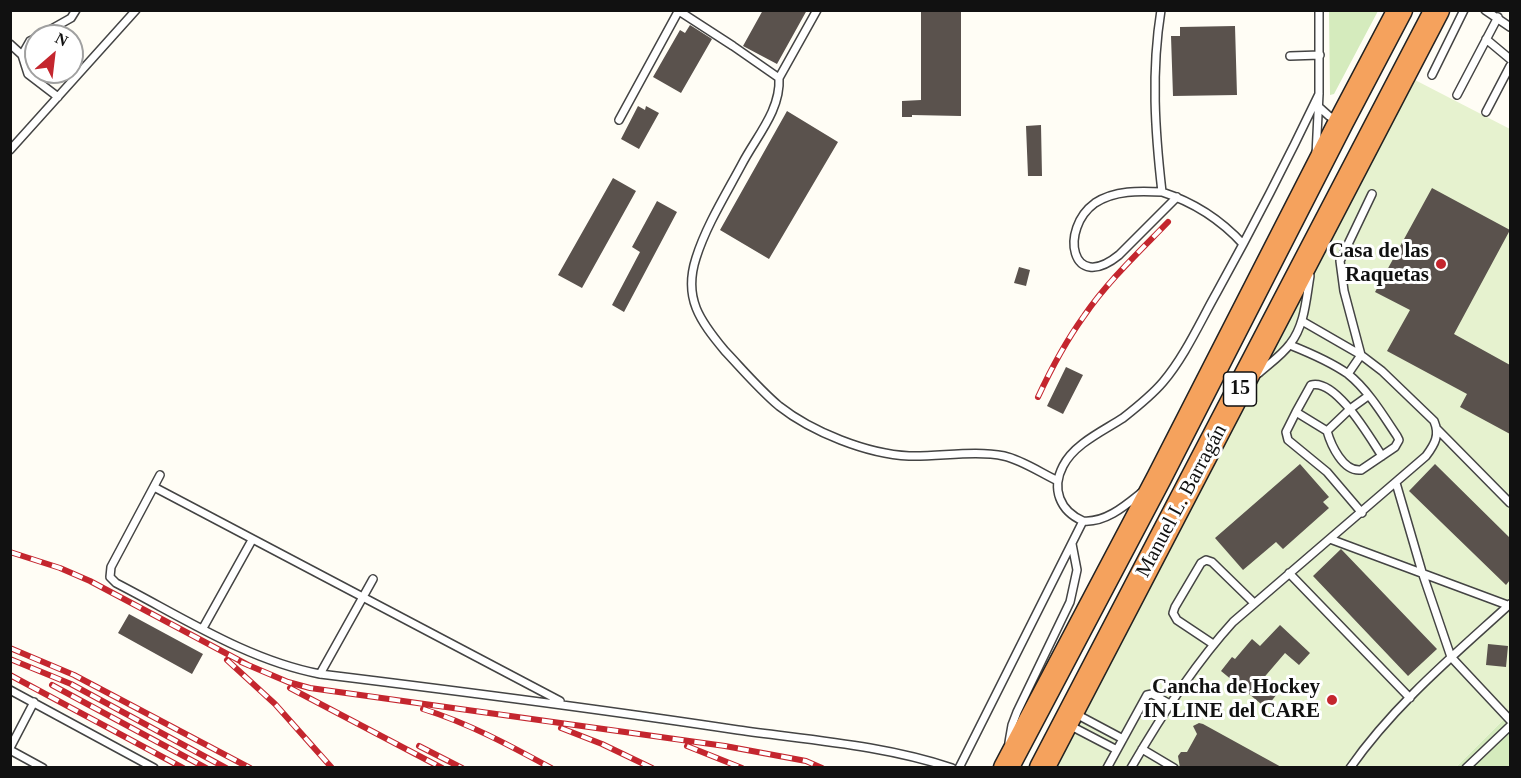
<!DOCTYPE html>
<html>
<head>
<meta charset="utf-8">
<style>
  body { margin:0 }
  #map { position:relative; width:1521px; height:778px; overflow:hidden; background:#fffdf5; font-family:Georgia,serif }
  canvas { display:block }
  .frame { position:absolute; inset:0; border:12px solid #111; pointer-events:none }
  .north { position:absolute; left:24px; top:24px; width:60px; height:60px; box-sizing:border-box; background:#fff; border:2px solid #a0a0a0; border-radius:50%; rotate:28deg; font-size:16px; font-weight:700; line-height:24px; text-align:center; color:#111 }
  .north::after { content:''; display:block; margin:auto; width:21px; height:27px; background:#c4262e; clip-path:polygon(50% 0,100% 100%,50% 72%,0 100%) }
</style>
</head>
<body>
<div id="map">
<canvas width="1521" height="778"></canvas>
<div class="frame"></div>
<div class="north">N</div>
</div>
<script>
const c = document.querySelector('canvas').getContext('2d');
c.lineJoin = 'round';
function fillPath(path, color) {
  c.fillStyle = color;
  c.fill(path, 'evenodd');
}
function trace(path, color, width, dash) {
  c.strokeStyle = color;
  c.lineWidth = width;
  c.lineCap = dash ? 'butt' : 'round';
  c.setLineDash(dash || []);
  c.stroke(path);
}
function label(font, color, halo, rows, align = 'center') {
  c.font = font + ' Georgia,serif';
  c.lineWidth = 6;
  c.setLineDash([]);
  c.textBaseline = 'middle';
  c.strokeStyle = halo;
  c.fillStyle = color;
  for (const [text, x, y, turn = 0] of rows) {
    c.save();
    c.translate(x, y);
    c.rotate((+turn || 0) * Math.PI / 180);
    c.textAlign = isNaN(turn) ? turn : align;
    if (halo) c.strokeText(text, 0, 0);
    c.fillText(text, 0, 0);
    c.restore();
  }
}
fillPath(new Path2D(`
  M 1329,11 L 1378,11 L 1334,94 L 1330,95 Z
  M 1510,713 L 1510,767 L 1456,767 Z`), '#d5ebbd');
fillPath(new Path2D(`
  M 1415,80 L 1510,129 L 1510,713 L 1456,767 L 1054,768 Z`), '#e6f2cf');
fillPath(new Path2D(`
  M 763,10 L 807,10 L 777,64 L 743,46 Z
  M 921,10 L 961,10 L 961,116 L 912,115 L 912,117 L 902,117 L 902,101 L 921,100 Z
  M 690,25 L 712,39 L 681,93 L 653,77 L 680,30 L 685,33 Z
  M 1235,26 L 1237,95 L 1173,96 L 1171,36 L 1180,36 L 1180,27 Z
  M 638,106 L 645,110 L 646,106 L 659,113 L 639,149 L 621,139 Z
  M 787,111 L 838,142 L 769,259 L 720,230 Z
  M 1041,125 L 1042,176 L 1028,176 L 1026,126 Z
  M 613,178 L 636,191 L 582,288 L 558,275 Z
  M 1432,188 L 1510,230 L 1454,334 L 1510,365 L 1510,434 L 1460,407 L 1467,394 L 1387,351 L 1410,310 L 1375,292 Z
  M 657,201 L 677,212 L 624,312 L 612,305 L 640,252 L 632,247 Z
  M 1019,267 L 1030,270 L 1026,286 L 1014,283 Z
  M 1066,367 L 1083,375 L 1063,414 L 1047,406 Z
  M 1300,464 L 1329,497 L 1323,502 L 1329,508 L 1283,549 L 1276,542 L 1243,570 L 1215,538 Z
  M 1435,464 L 1510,538 L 1510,580 L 1506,585 L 1409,491 Z
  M 1341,549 L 1437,649 L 1408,676 L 1313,576 Z
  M 129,614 L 203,654 L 192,674 L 118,633 Z
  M 1280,625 L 1310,653 L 1299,665 L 1285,653 L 1261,681 L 1277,694 L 1266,708 L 1221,671 L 1232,657 L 1235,659 L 1252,639 L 1260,646 Z
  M 1488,644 L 1508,646 L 1506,667 L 1486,665 Z
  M 1199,723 L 1203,724 L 1283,768 L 1180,768 L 1178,756 L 1181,752 L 1187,752 L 1197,734 L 1193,726 Z`), '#5a524d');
const lane = new Path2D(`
  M 1161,10 C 1151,72 1155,131 1162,192 C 1193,202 1221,220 1243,244
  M 1485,10 L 1510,27
  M 679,11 L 733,46 L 779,78 L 817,10
  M 39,36 L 71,18 L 76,10
  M 36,38 L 30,41 L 22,55 L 28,74 L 58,97
  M 1486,39 L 1510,59
  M 10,44 L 22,55
  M 1290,56 L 1320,55
  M 1432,75 L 1464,10
  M 779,78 C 781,110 756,137 742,164 C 726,194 706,226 696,258 C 683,298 700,321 725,351 C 743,370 759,389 779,406 C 812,432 867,454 909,456 C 939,457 975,450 1004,456 C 1022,460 1041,473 1058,481
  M 1457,95 L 1498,17
  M 1319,107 L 1329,116 L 1338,121
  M 1486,112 L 1510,66
  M 619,120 L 679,10
  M 10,150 L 136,10
  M 1316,155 L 1319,94 L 1319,10
  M 1162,192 C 1139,191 1115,190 1095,203 C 1059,229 1071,294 1119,255 L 1177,197
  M 1290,345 C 1310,353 1331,362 1348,374 C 1368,390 1383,415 1397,436 L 1399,440 L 1395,447 L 1361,470 C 1343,472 1331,445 1327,431 L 1350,409 L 1368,396
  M 1259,373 C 1269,364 1282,355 1290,344 C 1305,325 1306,299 1310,276
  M 1348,374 L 1361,355 L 1344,291 L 1340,261 L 1372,194
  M 1296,412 L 1311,385 C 1336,378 1370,438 1382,456
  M 1437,429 L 1510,503
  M 1327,431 L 1296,412 L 1286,432 L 1288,440 L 1327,472 L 1362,513
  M 160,475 L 111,567 L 110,577 L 116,583 C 182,617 247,660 320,674 C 459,691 599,709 738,730 C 809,740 883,745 952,768
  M 1396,483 L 1422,572 L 1451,657 L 1510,720
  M 154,487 L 560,701
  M 1083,521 C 1105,523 1125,506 1141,493
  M 1330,539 L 1510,606
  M 1289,573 L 1410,698
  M 203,628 L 252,540
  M 1213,644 L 1177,620 L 1173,613 L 1175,607 L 1201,563 L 1206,560 L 1212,562 L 1253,602
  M 320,674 L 373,579
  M 10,690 L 154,768
  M 1076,714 L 1123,739
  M 1069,725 L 1117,750
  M 1009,742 L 1012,725 L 1017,712 L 1070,602 L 1077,570 L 1072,544
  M 10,748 L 34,702
  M 1142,749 L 1174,768
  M 10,750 L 43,768
  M 959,768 L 1083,521 C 1060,511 1051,489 1063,466 C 1074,444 1103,431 1123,418 C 1137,407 1152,395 1163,382 C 1185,356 1200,322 1217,292 C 1253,227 1287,161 1319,94
  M 1107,768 L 1147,695 L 1152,694 L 1170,704
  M 1131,768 C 1161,716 1193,666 1233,622 L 1426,456 C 1435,444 1440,435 1434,421 L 1382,371 L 1361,355 L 1302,321
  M 1350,768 C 1394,705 1454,655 1510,604
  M 1466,768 L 1510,726`);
const highway = new Path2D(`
  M 1006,768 L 1159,478 L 1341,122 L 1400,10
  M 1042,768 L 1437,10`);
trace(lane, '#444', 10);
trace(highway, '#222', 27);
trace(lane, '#fff', 7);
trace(highway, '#f5a25d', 24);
const rail = new Path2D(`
  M 1038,397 C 1051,369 1066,341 1084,316 C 1108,281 1139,252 1168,222
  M 10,552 L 60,568 L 90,581 L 248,665
  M 10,648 L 74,675 L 250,768
  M 10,659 L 71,684 L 226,768
  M 227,660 L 275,704 L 332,768
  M 241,662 L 288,682 L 310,688 L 725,746 L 806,761 L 822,768
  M 10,675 L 183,768
  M 52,685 L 206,768
  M 290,688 L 442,768
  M 423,709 C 468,723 509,745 551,768
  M 561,728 L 602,744 L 652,768
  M 419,746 L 462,768
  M 687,746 L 742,768`);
trace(rail, '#c4262e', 6);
trace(rail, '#fff', 4, [11]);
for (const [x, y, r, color] of [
  [1441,264,6,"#c4262e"],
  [1332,700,6,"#c4262e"]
]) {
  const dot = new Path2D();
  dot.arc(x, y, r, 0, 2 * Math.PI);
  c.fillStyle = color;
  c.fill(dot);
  trace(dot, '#fff', 2);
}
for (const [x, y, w] of [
  [1240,389,33]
]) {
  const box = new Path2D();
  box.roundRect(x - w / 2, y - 17, w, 34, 4.5);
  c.fillStyle = '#fff';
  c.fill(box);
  trace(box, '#111', 1.5);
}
label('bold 20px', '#111', null, [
  ["15",1240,389]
]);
label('bold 21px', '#111', '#fff', [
  ["Casa de las",1429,252],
  ["Raquetas",1429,276],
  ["Cancha de Hockey",1320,688],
  ["IN LINE del CARE",1320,712]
], 'right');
label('21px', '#111', '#fff', [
  ["Manuel L. Barragán",1182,501,-62]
]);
</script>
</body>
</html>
